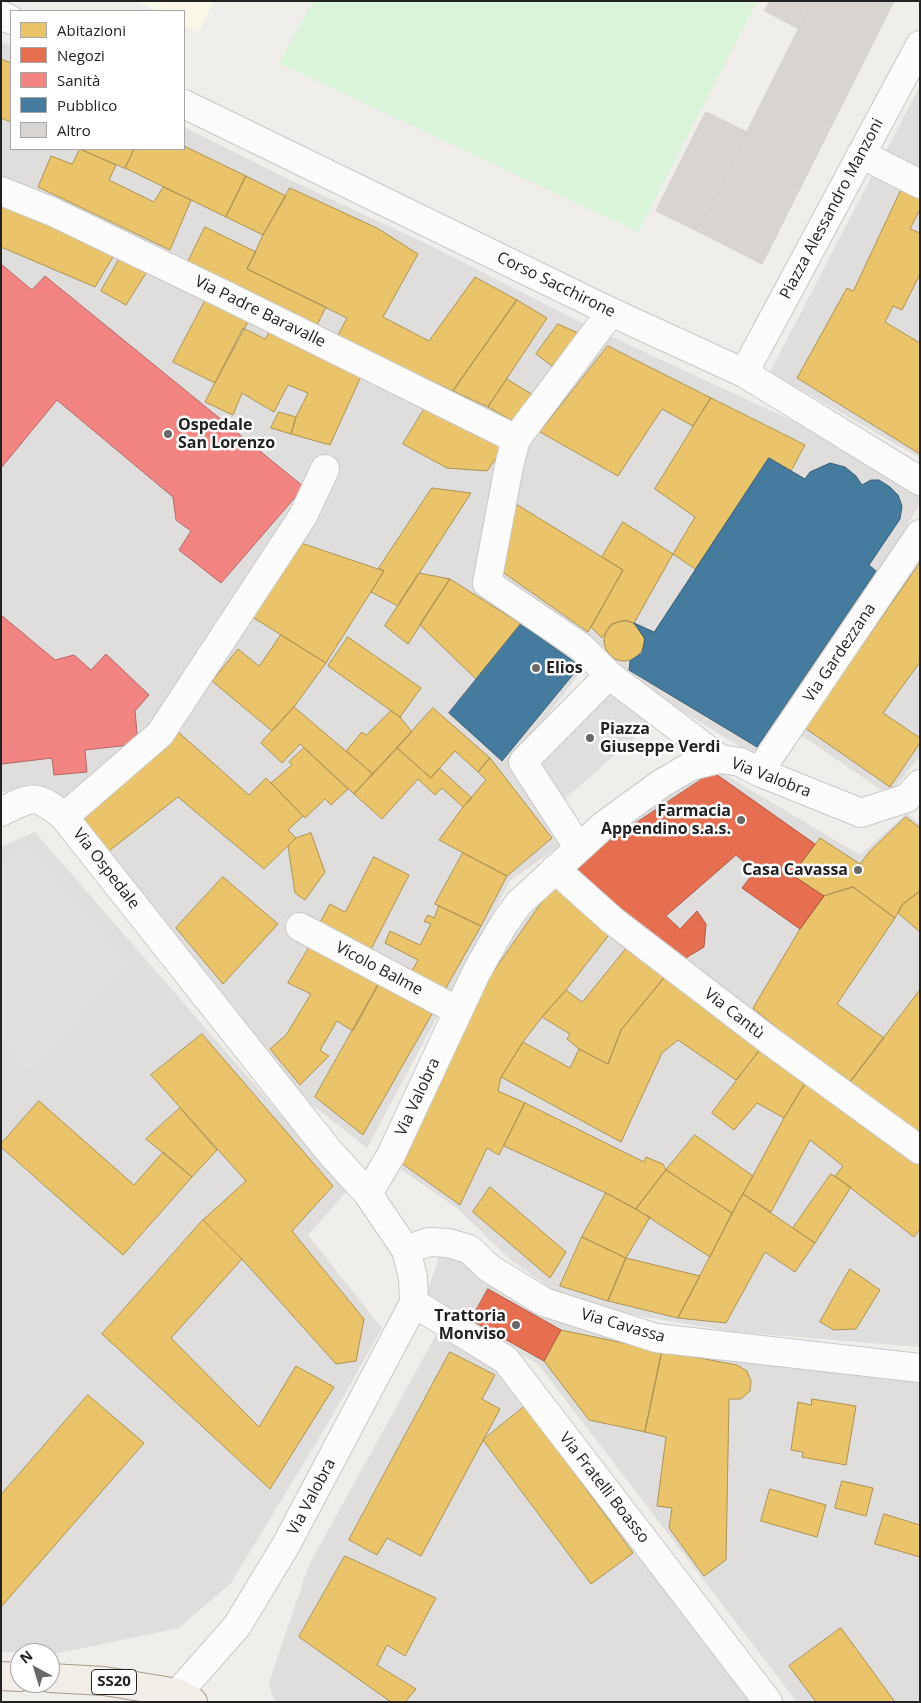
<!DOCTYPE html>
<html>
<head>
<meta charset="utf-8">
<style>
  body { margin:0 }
  #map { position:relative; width:921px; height:1703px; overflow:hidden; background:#f0eeeb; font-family:"Open Sans",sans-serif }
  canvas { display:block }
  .frame { position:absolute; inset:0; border:2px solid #222; pointer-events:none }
  .legend { position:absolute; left:10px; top:10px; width:175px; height:140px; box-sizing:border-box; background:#fff; border:1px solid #a7a7a7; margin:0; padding:6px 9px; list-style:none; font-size:15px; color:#222 }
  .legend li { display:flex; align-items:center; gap:10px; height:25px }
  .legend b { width:25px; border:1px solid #a7a7a7 }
  .north { position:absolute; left:10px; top:1643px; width:50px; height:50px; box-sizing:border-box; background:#fff; border:1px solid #a7a7a7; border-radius:50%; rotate:321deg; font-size:14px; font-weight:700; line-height:20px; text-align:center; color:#222 }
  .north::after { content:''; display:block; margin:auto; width:18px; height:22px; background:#6a6968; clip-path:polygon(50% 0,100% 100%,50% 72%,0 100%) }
</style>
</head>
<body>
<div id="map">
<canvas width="921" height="1703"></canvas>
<div class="frame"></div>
<ul class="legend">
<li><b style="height:14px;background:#e9c46a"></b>Abitazioni</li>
<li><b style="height:14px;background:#e76f51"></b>Negozi</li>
<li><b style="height:14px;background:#f28482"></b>Sanità</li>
<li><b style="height:14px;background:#457b9d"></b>Pubblico</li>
<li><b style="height:14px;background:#d7d4d2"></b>Altro</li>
</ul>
<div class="north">N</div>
</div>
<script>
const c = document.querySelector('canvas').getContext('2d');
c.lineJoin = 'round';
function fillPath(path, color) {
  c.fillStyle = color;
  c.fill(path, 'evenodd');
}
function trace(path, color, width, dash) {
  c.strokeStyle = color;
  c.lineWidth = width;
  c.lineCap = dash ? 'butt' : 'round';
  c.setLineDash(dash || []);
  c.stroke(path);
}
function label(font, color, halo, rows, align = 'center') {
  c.font = font + ' "Open Sans",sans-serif';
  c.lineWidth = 5;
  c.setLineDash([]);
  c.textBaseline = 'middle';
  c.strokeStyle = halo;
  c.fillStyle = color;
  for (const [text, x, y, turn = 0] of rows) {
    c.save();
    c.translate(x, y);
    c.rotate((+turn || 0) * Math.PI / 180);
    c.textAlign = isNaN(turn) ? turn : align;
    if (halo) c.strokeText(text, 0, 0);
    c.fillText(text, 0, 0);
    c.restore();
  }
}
fillPath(new Path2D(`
  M 1,42 L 11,46 L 11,149 L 184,149 L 184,127 L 290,180 L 425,243 L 592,328 L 513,432 L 1,183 Z
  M 920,85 L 920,178 L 882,159 Z
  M 876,168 L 920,191 L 920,458 L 770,372 Z
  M 1,199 L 513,442 L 483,588 L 587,663 L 510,765 L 568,840 L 510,881 L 367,1148 L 307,1101 L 215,991 L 60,800 L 32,783 L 1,793 Z
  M 610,336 L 821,434 L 920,494 L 920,503 L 880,573 L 757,757 L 611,668 L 495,574 L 522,447 L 536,421 Z
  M 920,549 L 920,756 L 889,795 L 796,732 Z
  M 714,768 L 860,855 L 907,813 L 920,824 L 920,1143 L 568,867 L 641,807 Z
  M 35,832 L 347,1191 L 308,1235 L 382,1328 L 330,1420 L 231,1583 L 179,1628 L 50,1655 L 50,1653 L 1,1652 L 1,847 Z
  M 557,878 L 920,1153 L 920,1347 L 734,1332 L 628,1314 L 560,1295 L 511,1260 L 458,1209 L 395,1165 L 485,973 Z
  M 442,1248 L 569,1321 L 890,1373 L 920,1383 L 920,1702 L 797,1702 L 538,1364 L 429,1303 L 427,1293 Z
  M 436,1335 L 516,1380 L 752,1702 L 275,1702 L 269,1683 L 309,1565 Z`), '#dfdedc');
fillPath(new Path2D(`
  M 136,1 L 214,1 L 199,32 L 184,25 L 184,11 L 156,11 Z`), '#f8f7e8');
fillPath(new Path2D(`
  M 313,1 L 757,1 L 638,232 L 279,63 Z`), '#daf5da');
fillPath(new Path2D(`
  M 609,675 L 661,715 L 553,809 L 523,762 Z
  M 25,844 L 129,964 L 29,1072 L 1,1040 L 1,869 Z`), '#e0dfde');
const homes = new Path2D(`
  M 1,59 L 11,63 L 11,122 L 1,118 Z
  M 184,146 L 246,176 L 226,217 L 125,168 L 134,149 L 184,149 Z
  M 80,149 L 134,149 L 125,168 Z
  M 80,149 L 116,165 L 109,180 L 154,202 L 163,187 L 191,200 L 170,250 L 38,187 L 51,156 L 72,164 Z
  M 246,176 L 286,196 L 263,235 L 226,217 Z
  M 903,186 L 920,194 L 920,209 L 910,229 L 920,233 L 920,274 L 902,310 L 893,306 L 885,322 L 920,343 L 920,454 L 797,378 L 847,288 L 853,291 Z
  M 290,188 L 377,228 L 418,254 L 383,317 L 429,341 L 475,277 L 517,300 L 453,391 L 337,337 L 347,318 L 247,269 L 263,235 Z
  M 1,205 L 116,252 L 95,287 L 1,247 Z
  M 205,227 L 256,252 L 247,269 L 326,307 L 317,325 L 188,262 Z
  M 120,258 L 146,273 L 126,305 L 101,291 Z
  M 206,299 L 248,322 L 215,383 L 173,362 Z
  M 517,300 L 547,318 L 488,407 L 453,391 Z
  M 558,324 L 578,333 L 552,366 L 536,354 Z
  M 272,327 L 363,372 L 330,445 L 291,434 L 296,417 L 308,393 L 288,385 L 274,412 L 242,393 L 233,415 L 205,402 L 243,328 L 265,339 Z
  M 608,346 L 711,398 L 693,426 L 662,409 L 618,476 L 540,432 Z
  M 507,379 L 533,395 L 513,421 L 488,407 Z
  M 711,398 L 805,445 L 791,471 L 769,458 L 695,569 L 673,554 L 695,517 L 655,489 Z
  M 426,406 L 506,445 L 487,471 L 447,468 L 403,444 Z
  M 279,412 L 296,417 L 291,434 L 271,428 Z
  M 432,488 L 471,493 L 398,606 L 371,592 L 384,571 L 379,568 Z
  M 516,504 L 623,570 L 588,632 L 501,571 Z
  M 623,522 L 673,554 L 634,623 L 625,620 L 611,624 L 602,638 L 591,627 L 623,570 L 602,557 Z
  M 295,541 L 384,571 L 326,663 L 249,615 Z
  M 920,563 L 920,662 L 883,713 L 920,738 L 920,743 L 890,787 L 805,728 Z
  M 419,573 L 450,579 L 408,644 L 385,626 Z
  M 450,579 L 521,624 L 476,679 L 420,625 Z
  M604 641a20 20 0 1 1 40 0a20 20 0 1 1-40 0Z
  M 281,635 L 326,663 L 294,707 L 272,731 L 212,681 L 238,649 L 259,666 Z
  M 348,637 L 421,688 L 400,717 L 328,666 Z
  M 294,707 L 373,774 L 354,794 L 300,744 L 282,763 L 261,743 Z
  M 433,708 L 490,758 L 478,772 L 455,751 L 431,778 L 397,748 Z
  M 391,711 L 400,717 L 412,732 L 373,774 L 346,751 L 362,732 L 366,735 Z
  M 176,730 L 249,795 L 266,778 L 303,816 L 288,830 L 296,838 L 264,869 L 178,797 L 109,851 L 77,813 Z
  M 304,748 L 348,789 L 331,805 L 325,799 L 305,818 L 271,783 L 292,765 L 289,762 Z
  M 397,748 L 431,778 L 439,768 L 472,798 L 463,807 L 442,788 L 435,795 L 418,779 L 382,819 L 354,794 Z
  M 490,758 L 552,838 L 507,876 L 439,840 L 463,807 L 486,780 L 478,772 Z
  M 906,817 L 920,828 L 920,891 L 902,905 L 895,918 L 853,887 L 824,896 L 792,875 L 820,838 L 860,864 L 871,850 Z
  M 311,833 L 325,872 L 305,900 L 295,893 L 288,846 L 296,838 Z
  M 463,853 L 507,876 L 481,926 L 435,904 Z
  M 374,857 L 409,875 L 366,959 L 318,926 L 330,904 L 345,912 Z
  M 223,877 L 278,924 L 223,984 L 176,928 Z
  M 554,885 L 612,931 L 566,990 L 542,1017 L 523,1042 L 501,1077 L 498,1091 L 525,1103 L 499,1155 L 487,1148 L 460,1205 L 400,1162 L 489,978 Z
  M 853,887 L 895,918 L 837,1004 L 884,1038 L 847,1086 L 753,1008 L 800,929 L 824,896 Z
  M 920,891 L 920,932 L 898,913 L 902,905 Z
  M 439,906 L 481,926 L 443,993 L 408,978 L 418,960 L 385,943 L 390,931 L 420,945 L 431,924 L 424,921 L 428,915 L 434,918 Z
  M 313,941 L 382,978 L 353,1031 L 337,1021 L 320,1050 L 329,1056 L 300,1085 L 270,1049 L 286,1035 L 311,994 L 288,983 Z
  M 630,944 L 669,972 L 621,1030 L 608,1064 L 579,1049 L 567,1039 L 570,1034 L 542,1017 L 566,990 L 582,1002 Z
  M 669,972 L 763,1046 L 736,1080 L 678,1040 L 662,1053 L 621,1142 L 501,1077 L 523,1042 L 570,1068 L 579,1049 L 608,1064 L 621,1030 Z
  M 382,978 L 436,1007 L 363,1135 L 315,1097 Z
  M 920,990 L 920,1131 L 915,1136 L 847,1086 Z
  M 202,1034 L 333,1186 L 292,1231 L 364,1319 L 356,1361 L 336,1364 L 242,1259 L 203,1220 L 246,1181 L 151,1075 Z
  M 763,1046 L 809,1077 L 784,1118 L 757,1103 L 734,1130 L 712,1113 Z
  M 809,1077 L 920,1157 L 920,1229 L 914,1237 L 835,1176 L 843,1166 L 810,1140 L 771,1212 L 743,1194 L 784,1118 Z
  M 39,1101 L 134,1185 L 163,1152 L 192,1177 L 123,1255 L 1,1147 L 1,1144 Z
  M 525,1103 L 644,1162 L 646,1157 L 663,1164 L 666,1170 L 636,1209 L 606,1193 L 504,1146 Z
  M 180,1108 L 217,1150 L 192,1177 L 146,1139 Z
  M 695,1135 L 753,1176 L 732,1213 L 666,1170 Z
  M 666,1170 L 732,1213 L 710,1257 L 636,1209 Z
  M 831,1174 L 851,1187 L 815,1243 L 793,1228 Z
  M 490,1187 L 566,1252 L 550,1278 L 473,1212 Z
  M 606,1193 L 650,1217 L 626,1258 L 582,1237 Z
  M 743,1194 L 815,1243 L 795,1272 L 765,1252 L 726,1323 L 678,1318 Z
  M 203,1220 L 242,1259 L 171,1338 L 259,1427 L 296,1366 L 334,1387 L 270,1489 L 102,1334 Z
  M 582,1237 L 626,1258 L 608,1301 L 560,1286 Z
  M 626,1258 L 700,1276 L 678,1318 L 608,1301 Z
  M 850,1269 L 880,1290 L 856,1329 L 834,1330 L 820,1322 Z
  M 561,1330 L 662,1351 L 645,1432 L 589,1420 L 544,1361 Z
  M 662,1351 L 737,1365 L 747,1371 L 751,1381 L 750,1391 L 741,1399 L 729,1399 L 726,1560 L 704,1576 L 669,1528 L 672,1508 L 657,1506 L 666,1437 L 645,1432 Z
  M 450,1352 L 495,1375 L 482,1399 L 500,1409 L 421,1556 L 387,1538 L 377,1555 L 349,1540 Z
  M 88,1395 L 144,1443 L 1,1607 L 1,1495 Z
  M 812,1399 L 856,1406 L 846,1465 L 802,1457 L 803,1452 L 791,1450 L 798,1402 L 811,1405 Z
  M 525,1406 L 633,1553 L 591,1584 L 483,1440 Z
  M 842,1481 L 873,1488 L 866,1516 L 835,1508 Z
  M 770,1489 L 826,1505 L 817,1537 L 761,1521 Z
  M 884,1514 L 920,1525 L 920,1557 L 875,1544 Z
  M 345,1556 L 436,1598 L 405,1656 L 387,1645 L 377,1665 L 416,1689 L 405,1702 L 391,1702 L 299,1637 Z
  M 841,1628 L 895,1702 L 816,1702 L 789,1666 Z`);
fillPath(homes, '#e9c46a');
trace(homes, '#ad9354', 1);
const shops = new Path2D(`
  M 713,772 L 815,844 L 792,875 L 824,896 L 800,929 L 742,888 L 755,871 L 736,855 L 666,916 L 680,929 L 697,911 L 706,924 L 704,947 L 684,959 L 645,933 L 573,865 Z
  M 488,1289 L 561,1330 L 544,1361 L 471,1320 Z`);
fillPath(shops, '#e76f51');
trace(shops, '#ac5843', 1);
const health = new Path2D(`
  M 1,264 L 32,290 L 45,276 L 304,487 L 221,583 L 179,550 L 191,531 L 176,520 L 173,497 L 57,400 L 1,468 Z
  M 1,615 L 55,660 L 74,655 L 91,670 L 106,654 L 149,695 L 135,711 L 138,744 L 85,750 L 87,772 L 54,775 L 52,758 L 2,764 Z`);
fillPath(health, '#f28482');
trace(health, '#b46765', 1);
const public = new Path2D(`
  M 769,458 L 805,479 L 810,472 L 830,463 L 845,467 L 856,476 L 862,485 L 871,480 L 879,480 L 890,487 L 898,495 L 902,506 L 900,519 L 869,565 L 876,571 L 757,747 L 629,670 L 630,661 L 642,653 L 645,639 L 634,623 L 654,632 Z
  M 521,624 L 580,666 L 502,761 L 449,713 Z`);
fillPath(public, '#457b9d');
trace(public, '#3a6078', 1);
const building = new Path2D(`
  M 770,1 L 813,1 L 799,29 L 765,11 Z
  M 813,1 L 894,1 L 762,264 L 697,231 Z
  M 706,112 L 747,132 L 697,231 L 656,211 Z`);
fillPath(building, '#d7d4d2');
trace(building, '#d3d0cc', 1);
const minor = new Path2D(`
  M 1,15 L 11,20
  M 184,104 L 611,312 L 744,373 L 920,481
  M 861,154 L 920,184
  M 1,191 L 53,212 L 219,292 L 516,439
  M 611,312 L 516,439 L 509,466 L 487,583 L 581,647 L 609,675 L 720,759
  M 744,373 L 920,45
  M 759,772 L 920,534
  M 1,812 C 32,796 36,793 64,817 L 328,1150 L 368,1194 L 406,1250 L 413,1277 L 414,1303 L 286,1545 L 237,1626 L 178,1693 L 167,1702
  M 64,817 L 160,734 L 303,516 L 325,469
  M 579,848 L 523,762 L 609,675
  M 555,869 L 612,920 L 770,1041 L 920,1150
  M 300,927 L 458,1011
  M 368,1194 L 391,1155 L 477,971 L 502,927 L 518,904 L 604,825 L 662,783 L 691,766 L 720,759 L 740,762 L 759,772 L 861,813 L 907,798 L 920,784
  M 406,1250 L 429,1242 L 448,1243 L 469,1249 L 489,1268 L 544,1302 L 656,1338 L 920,1368
  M 414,1303 L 506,1360 L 768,1702`);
const major = new Path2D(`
  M 1,1676 L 20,1677
  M 50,1678 L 104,1681 L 178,1693 L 193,1702`);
trace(minor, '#c9c8c7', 30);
trace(major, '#a79c86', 30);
trace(minor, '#fdfcfc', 28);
trace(major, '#f3ede7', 28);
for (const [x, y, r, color] of [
  [168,434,5,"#6a6968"],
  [536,668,5,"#6a6968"],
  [590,738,5,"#6a6968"],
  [741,820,5,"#6a6968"],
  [858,870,5,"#6a6968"],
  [516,1325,5,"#6a6968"]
]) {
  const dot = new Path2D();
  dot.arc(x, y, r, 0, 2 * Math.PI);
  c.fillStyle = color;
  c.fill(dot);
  trace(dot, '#fff', 2);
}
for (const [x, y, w] of [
  [114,1682,45]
]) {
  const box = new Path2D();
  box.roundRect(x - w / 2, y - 12.5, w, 25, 4);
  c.fillStyle = '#fff';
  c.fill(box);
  trace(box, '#222', 1);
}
label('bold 15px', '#222', null, [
  ["SS20",114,1682]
]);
label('16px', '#222', '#fff', [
  ["Piazza Alessandro Manzoni",832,209,-62],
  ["Corso Sacchirone",556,285,26],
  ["Via Padre Baravalle",260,312,26],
  ["Via Gardezzana",840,653,-56],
  ["Via Valobra",771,778,21],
  ["Via Ospedale",106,869,52],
  ["Vicolo Balme",379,969,28],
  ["Via Cantù",734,1014,38],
  ["Via Valobra",418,1097,-65],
  ["Via Cavassa",623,1326,16],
  ["Via Fratelli Boasso",604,1488,52],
  ["Via Valobra",312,1497,-62]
]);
label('bold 16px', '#222', '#fff', [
  ["Ospedale",178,425],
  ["San Lorenzo",178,443],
  ["Elios",546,668],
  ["Piazza",600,729],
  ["Giuseppe Verdi",600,747],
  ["Farmacia",731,811,"right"],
  ["Appendino s.a.s.",731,829,"right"],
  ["Casa Cavassa",848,870,"right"],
  ["Trattoria",506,1316,"right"],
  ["Monviso",506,1334,"right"]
], 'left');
</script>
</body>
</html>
